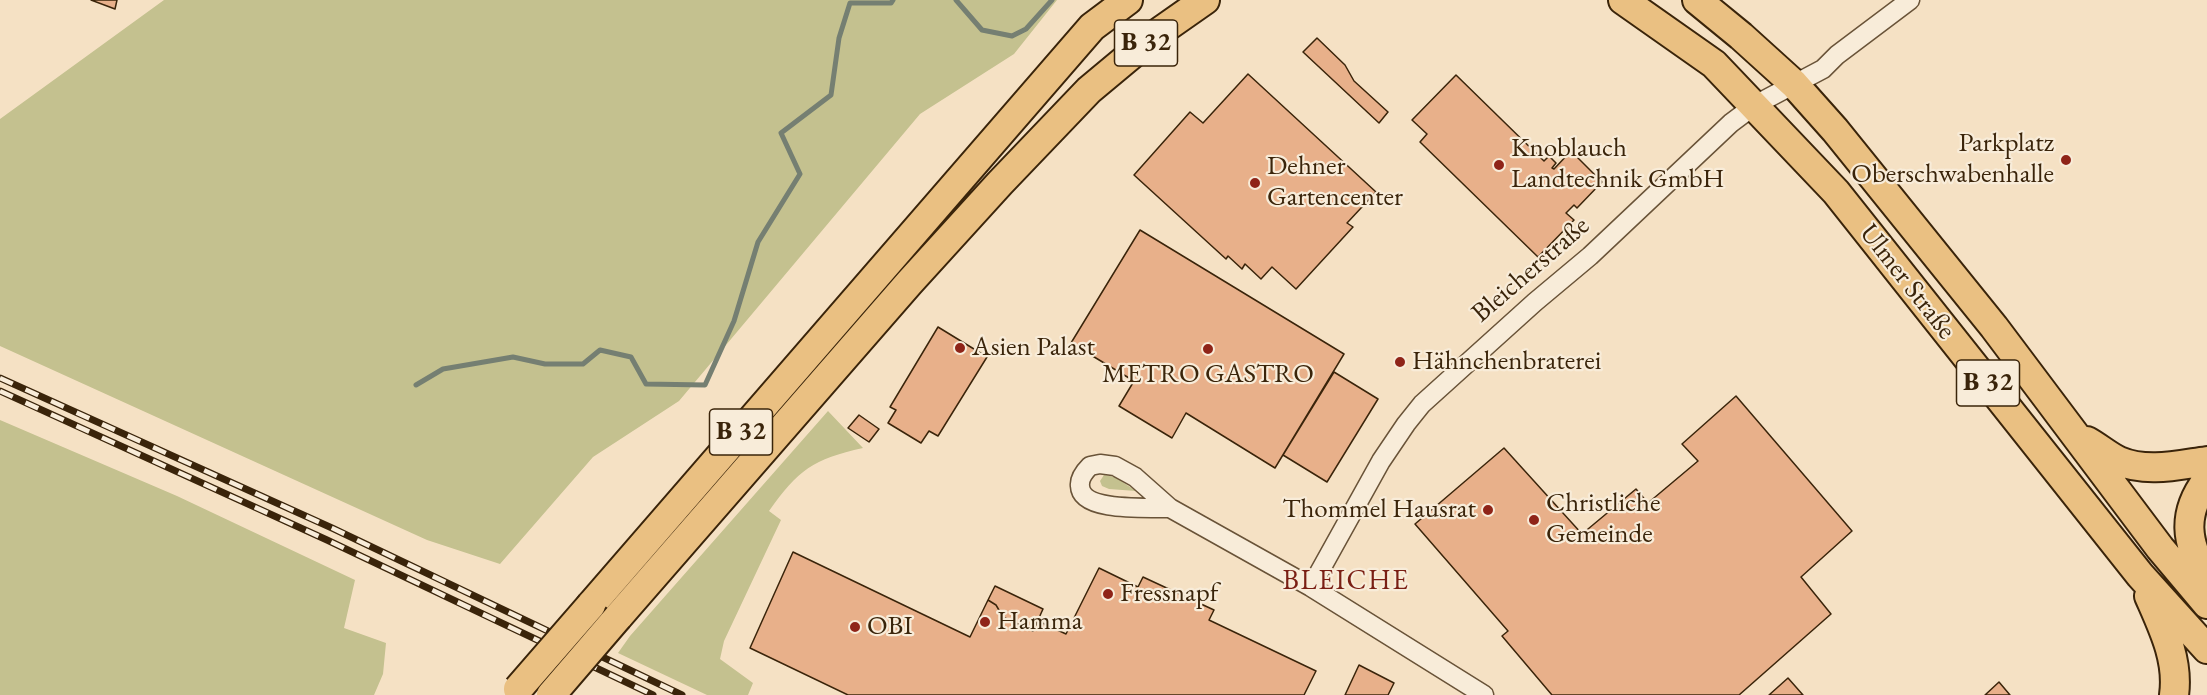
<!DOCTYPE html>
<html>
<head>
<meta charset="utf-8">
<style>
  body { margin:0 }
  canvas { display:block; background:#f5e1c4 }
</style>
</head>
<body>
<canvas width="2207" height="695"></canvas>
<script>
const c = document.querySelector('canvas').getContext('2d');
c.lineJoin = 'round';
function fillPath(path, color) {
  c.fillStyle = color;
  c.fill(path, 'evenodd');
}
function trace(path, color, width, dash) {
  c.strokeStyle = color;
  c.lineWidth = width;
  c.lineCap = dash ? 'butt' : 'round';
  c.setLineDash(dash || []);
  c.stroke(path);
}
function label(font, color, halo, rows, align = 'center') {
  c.font = font + ' "EB Garamond",serif';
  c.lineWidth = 4.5;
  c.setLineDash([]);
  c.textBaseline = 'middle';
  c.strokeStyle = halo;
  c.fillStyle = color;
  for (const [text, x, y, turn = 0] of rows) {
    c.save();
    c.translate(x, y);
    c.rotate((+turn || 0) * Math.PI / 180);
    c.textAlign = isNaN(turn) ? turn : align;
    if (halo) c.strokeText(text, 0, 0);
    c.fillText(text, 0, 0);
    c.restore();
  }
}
fillPath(new Path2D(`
  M 164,0 L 1057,0 L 1014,54 L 920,114 L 679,401 L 593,457 L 500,564 L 427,540 L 0,346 L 0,119 Z
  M 828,411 L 863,448 C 813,459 798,470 769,511 L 781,520 L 724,641 L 720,659 L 753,683 L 748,695 L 707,695 L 618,653 L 630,636 Z
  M 0,420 L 177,496 L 355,580 L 344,628 L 386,643 L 383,674 L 374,695 L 0,695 Z
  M 1104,475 L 1115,477 L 1136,491 L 1109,489 L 1102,486 L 1100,481 Z`), '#c4c18f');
trace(new Path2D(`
  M 956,0 L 982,30 L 1012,36 L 1026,29 L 1052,0
  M 416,385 L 443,369 L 513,357 L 545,364 L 583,364 L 600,350 L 631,357 L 646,384 L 705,385 L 734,321 L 758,242 L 800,174 L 781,133 L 831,95 L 839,38 L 850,3 L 891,3 L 893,0`), '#757f72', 5);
const building = new Path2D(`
  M 91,0 L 117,0 L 115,9 Z
  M 1317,38 L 1345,65 L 1354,81 L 1388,112 L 1379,123 L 1303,52 Z
  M 1248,74 L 1376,192 L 1347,223 L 1353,227 L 1296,289 L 1272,267 L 1261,279 L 1245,264 L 1242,269 L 1228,256 L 1226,259 L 1134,175 L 1190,112 L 1203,123 Z
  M 1456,75 L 1544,161 L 1549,156 L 1556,163 L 1552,168 L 1554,169 L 1571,151 L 1602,182 L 1577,208 L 1574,205 L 1566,213 L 1574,220 L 1538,257 L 1420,142 L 1427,134 L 1412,120 Z
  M 1140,230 L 1344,354 L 1275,468 L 1186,413 L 1172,438 L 1119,406 L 1134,381 L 1071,343 Z
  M 938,327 L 987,357 L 938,436 L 929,431 L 921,443 L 888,423 L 896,410 L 890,407 Z
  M 1334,372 L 1378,399 L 1327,482 L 1283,455 Z
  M 1736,396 L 1852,531 L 1801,577 L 1831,614 L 1739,695 L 1552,695 L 1502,636 L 1508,631 L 1415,524 L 1504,448 L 1582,534 L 1636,489 L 1648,503 L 1698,461 L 1682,444 Z
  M 859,415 L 879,429 L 869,442 L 848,428 Z
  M 793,552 L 970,637 L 988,600 L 996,605 L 1003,617 L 1033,631 L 1038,621 L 1066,634 L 1099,568 L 1138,587 L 1143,577 L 1214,610 L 1209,620 L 1316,671 L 1304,695 L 848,695 L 750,648 Z
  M 995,586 L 1043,609 L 1033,631 L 1003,617 L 996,605 L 988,600 Z
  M 1359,665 L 1394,683 L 1388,695 L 1345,695 Z
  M 1788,678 L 1803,695 L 1769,695 Z
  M 1999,682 L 2010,695 L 1985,695 Z`);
fillPath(building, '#e8b08a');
trace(building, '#3a240a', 1.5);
const minor = new Path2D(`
  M 1170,508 C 1151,507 1081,513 1080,486 C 1079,478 1085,471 1090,466 L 1100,464 L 1115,466 L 1135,477 L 1170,508 L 1311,587
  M 1484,695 L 1311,587 L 1381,461 L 1406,424 L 1422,404 L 1535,302 L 1590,256 L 1731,123 L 1755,105 L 1823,69 L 1837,55 L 1910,0`);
const primary = new Path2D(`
  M 1623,0 L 1714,64 L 1836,192 L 2140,575 L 2207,649
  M 1697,0 L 1741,36 L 1794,84 L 1835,130 L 1994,327 L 2160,548 L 2207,604
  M 2087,441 C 2098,447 2108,456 2119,461 C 2147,473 2178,465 2207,461
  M 2207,480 C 2182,513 2185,543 2207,577
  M 2149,596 C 2163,628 2179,660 2174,695
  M 591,605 L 1092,27 L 1128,0
  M 618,617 L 909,283 L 1000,183 L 1089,90 L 1155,35 L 1205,0`);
trace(minor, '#695338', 21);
trace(primary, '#3a240a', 32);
trace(minor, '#f8ecd9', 18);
trace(primary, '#eac082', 28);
const rail = new Path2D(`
  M 0,378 L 332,528 L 682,695
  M 0,391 L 327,540 L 653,695`);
trace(rail, '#3a240a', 7);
trace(rail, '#f8ecd9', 4.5, [14]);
const primaryBridge = new Path2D(`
  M 518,689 L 591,605
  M 551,695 L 618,617`);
trace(primaryBridge, '#3a240a', 32, []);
trace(primaryBridge, '#eac082', 28);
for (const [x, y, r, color] of [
  [2066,160,6,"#8f2418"],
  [1499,165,6,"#8f2418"],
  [1255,183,6,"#8f2418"],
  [960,348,6,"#8f2418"],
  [1208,349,6,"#8f2418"],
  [1400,362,6,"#8f2418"],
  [1488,510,6,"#8f2418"],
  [1534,520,6,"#8f2418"],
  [1108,594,6,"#8f2418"],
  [985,622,6,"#8f2418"],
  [855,627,6,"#8f2418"]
]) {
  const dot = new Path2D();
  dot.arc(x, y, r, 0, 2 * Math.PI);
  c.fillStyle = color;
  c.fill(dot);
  trace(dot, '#f8ecd9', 2);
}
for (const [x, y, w] of [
  [1146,43,63],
  [1988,383,63],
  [741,432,63]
]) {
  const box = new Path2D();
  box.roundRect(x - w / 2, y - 23, w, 46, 4.5);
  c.fillStyle = '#f8ecd9';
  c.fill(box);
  trace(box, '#3a240a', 1.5);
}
label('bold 26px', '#3a240a', null, [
  ["B 32",1146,43],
  ["B 32",1988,383],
  ["B 32",741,432]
]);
label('27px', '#3a240a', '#f8ecd9', [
  ["Parkplatz",2054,144,"right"],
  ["Oberschwabenhalle",2054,175,"right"],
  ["Knoblauch",1511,149],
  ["Landtechnik GmbH",1511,180],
  ["Dehner",1267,167],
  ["Gartencenter",1267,198],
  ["Asien Palast",972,348],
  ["Hähnchenbraterei",1412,362],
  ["METRO GASTRO",1208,375,"center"],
  ["Christliche",1546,504],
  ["Gemeinde",1546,535],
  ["Thommel Hausrat",1476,510,"right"],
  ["Fressnapf",1120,594],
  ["Hamma",997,622],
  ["OBI",867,627]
], 'left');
label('27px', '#3a240a', '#f8ecd9', [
  ["Bleicherstraße",1531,270,-41],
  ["Ulmer Straße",1907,282,52]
]);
c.letterSpacing = '1.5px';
label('28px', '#7a1f14', '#f8ecd9', [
  ["BLEICHE",1346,581]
]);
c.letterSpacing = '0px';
</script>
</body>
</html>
